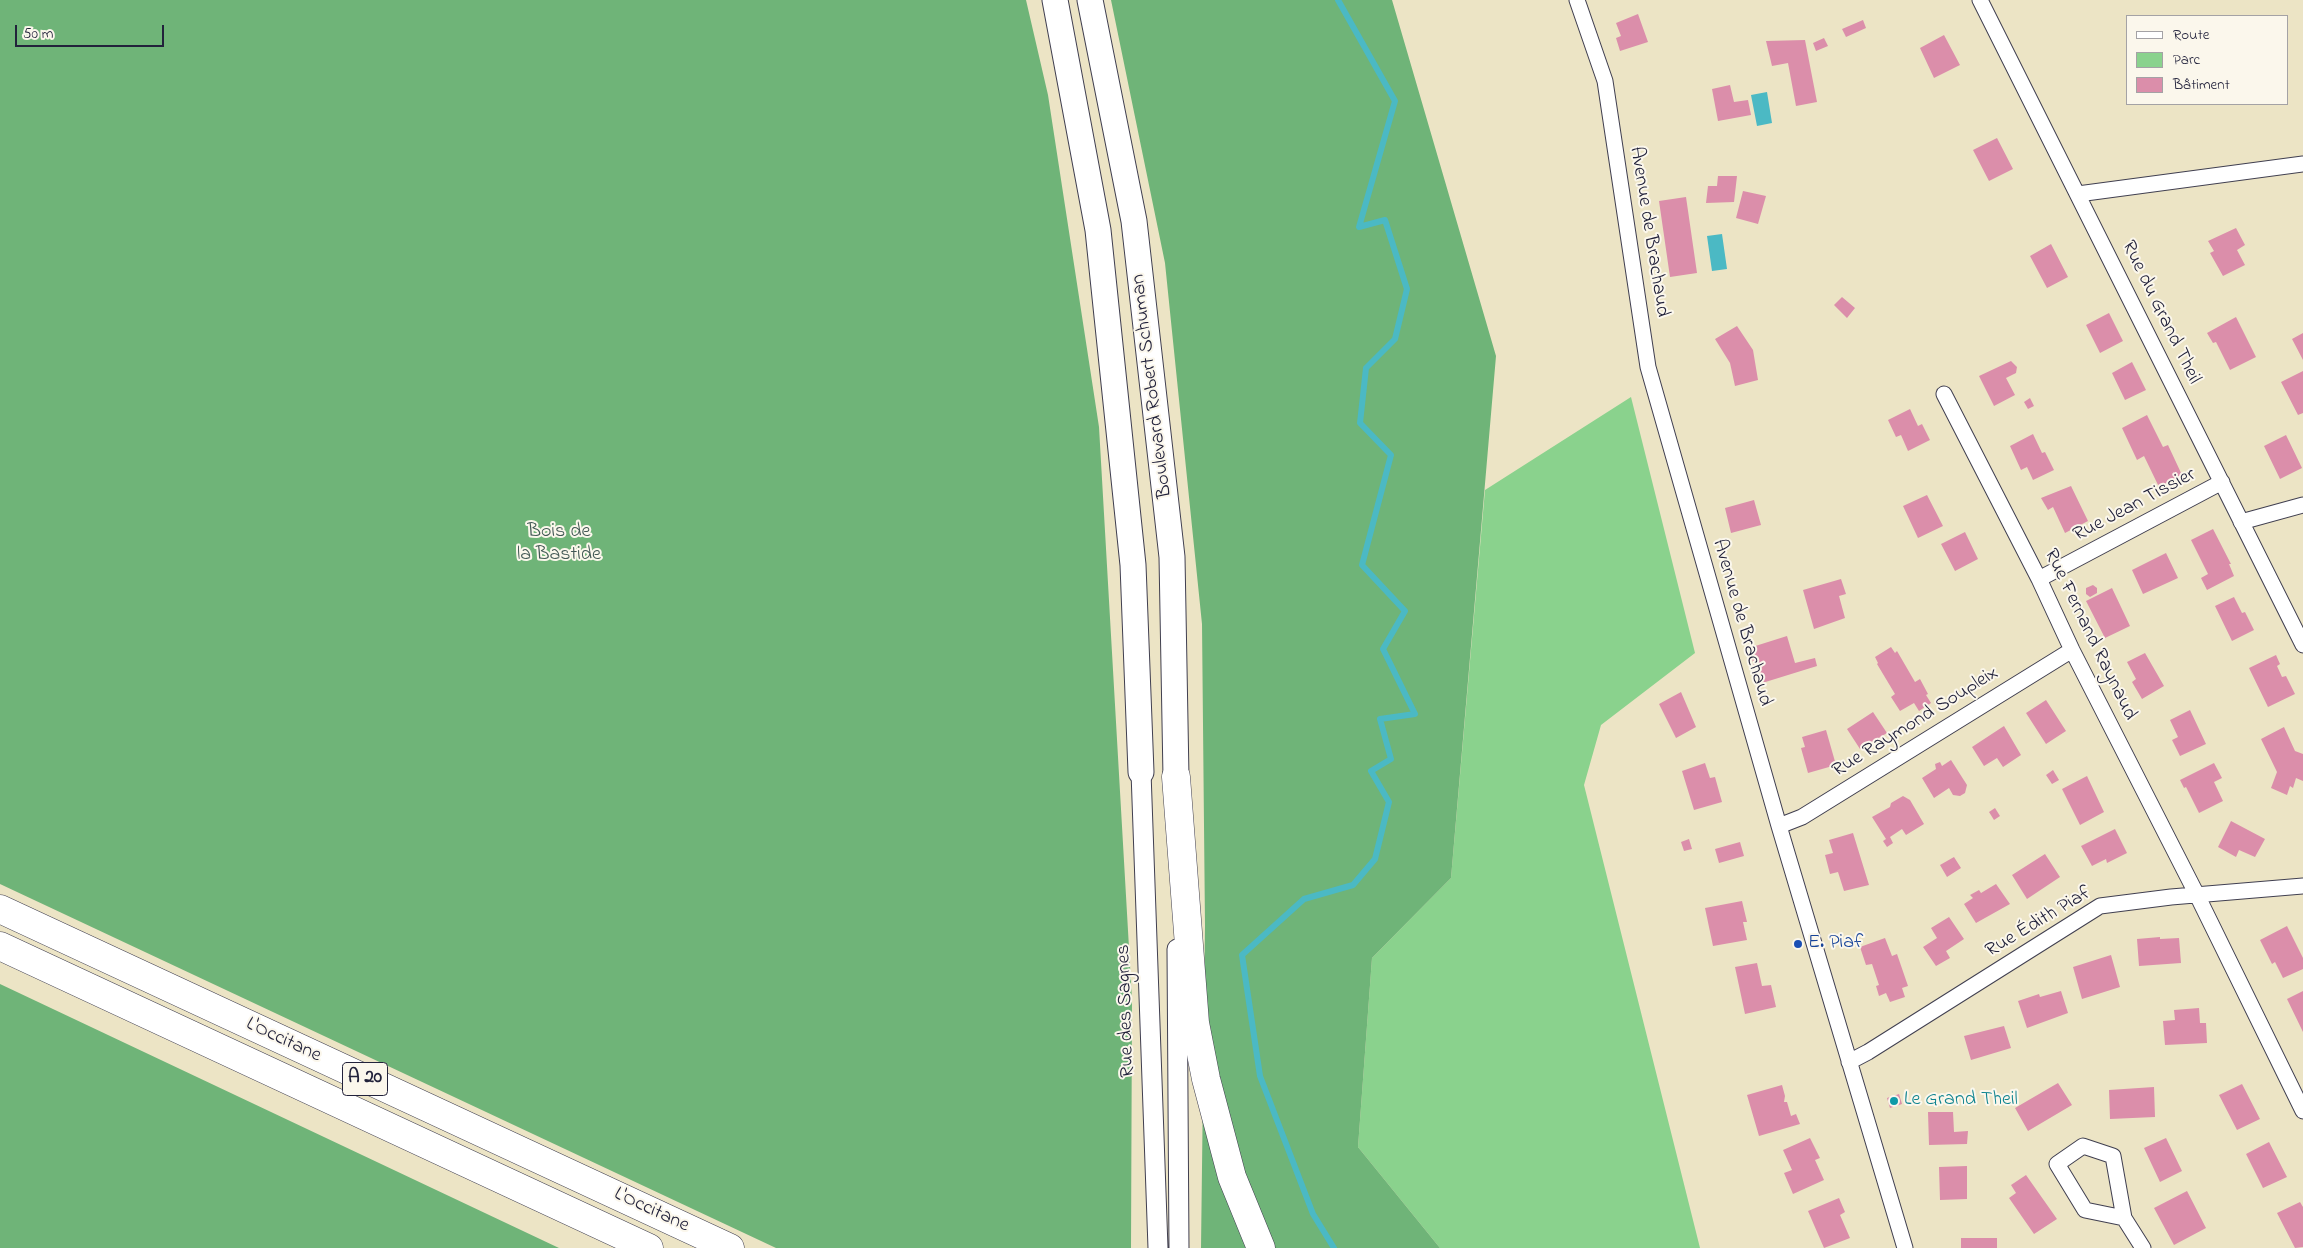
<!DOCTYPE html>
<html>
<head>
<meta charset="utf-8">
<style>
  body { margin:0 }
  #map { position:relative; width:2303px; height:1248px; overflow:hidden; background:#ece4c5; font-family:"Indie Flower",sans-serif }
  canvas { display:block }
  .legend { position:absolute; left:2126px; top:15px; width:162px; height:90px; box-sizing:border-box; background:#fbf7ec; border:1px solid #a4a2a5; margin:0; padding:6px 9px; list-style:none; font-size:15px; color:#22223b }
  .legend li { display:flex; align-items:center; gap:10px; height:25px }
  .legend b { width:25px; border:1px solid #a4a2a5 }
  .scale { position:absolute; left:15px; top:25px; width:149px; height:22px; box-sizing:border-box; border:2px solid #22223b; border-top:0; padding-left:6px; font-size:15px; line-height:18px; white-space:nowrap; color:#22223b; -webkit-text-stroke:4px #fbf7ec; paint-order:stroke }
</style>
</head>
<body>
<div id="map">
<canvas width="2303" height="1248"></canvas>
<ul class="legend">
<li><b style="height:6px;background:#fff"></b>Route</li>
<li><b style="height:14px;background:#8ad28d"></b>Parc</li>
<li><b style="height:14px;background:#db8eaa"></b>Bâtiment</li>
</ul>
<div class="scale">50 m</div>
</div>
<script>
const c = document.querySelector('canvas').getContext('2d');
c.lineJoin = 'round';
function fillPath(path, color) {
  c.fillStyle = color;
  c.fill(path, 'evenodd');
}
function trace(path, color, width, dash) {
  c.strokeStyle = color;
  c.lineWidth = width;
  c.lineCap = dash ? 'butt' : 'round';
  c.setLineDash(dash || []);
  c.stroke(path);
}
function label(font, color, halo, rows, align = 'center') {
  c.font = font + ' "Indie Flower",sans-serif';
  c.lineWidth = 4;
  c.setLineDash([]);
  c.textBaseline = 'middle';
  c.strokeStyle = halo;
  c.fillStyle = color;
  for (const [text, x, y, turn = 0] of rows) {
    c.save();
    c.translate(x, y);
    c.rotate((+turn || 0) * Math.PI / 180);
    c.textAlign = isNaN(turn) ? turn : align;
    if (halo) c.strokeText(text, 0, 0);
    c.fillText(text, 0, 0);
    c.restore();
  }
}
fillPath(new Path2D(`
  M 1631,397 L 1695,653 L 1601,725 L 1584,785 L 1700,1248 L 1440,1248 L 1358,1147 L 1372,958 L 1451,878 L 1485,490 Z`), '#8ad28d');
fillPath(new Path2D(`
  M 0,0 L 1026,0 L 1048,95 L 1099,427 L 1132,1000 L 1131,1248 L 776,1248 L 0,884 Z
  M 1111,0 L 1392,0 L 1496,356 L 1451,878 L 1372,958 L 1358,1147 L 1440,1248 L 1201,1248 L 1205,926 L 1202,624 L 1165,263 Z
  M 0,984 L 559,1248 L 0,1248 Z`), '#6fb478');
fillPath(new Path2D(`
  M 1767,92 L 1772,123 L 1757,126 L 1751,95 Z
  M 1722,234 L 1727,269 L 1712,271 L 1707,236 Z`), '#4bb9c4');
trace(new Path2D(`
  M 1334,1248 L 1313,1214 L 1260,1076 L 1242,955 L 1304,899 L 1353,885 L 1375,859 L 1389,802 L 1371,771 L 1391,759 L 1380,719 L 1415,714 L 1383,649 L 1405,611 L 1362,565 L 1391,455 L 1360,423 L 1366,368 L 1395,339 L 1407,289 L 1385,220 L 1359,227 L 1395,101 L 1338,0`), '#4bb9c4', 6);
fillPath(new Path2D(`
  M 1638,14 L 1648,42 L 1620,51 L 1616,38 L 1621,36 L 1616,23 Z
  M 1863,20 L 1866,28 L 1846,37 L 1842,29 Z
  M 1944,35 L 1960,65 L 1934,78 L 1920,48 Z
  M 1824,38 L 1828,46 L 1816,51 L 1813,43 Z
  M 1805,40 L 1817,102 L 1796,106 L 1788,63 L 1772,66 L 1766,41 Z
  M 1730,85 L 1734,102 L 1748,100 L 1751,115 L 1718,121 L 1712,89 Z
  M 1997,138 L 2013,169 L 1989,181 L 1973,150 Z
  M 1718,176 L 1737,176 L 1734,202 L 1706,203 L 1708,186 L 1717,186 Z
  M 1743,191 L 1766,196 L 1758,224 L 1736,218 Z
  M 1686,197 L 1697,273 L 1670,277 L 1659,201 Z
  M 2236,228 L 2245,245 L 2237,250 L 2245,265 L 2223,276 L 2210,253 L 2214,251 L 2208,241 Z
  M 2051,244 L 2068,277 L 2047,288 L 2030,256 Z
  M 1842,297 L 1855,308 L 1847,318 L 1834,305 Z
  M 2109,313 L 2123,341 L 2100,353 L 2086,325 Z
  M 2236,317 L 2256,357 L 2230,370 L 2216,342 L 2213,343 L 2207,333 Z
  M 1737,326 L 1753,350 L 1758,380 L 1735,386 L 1730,363 L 1715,339 Z
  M 2303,333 L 2303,360 L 2292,339 Z
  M 2011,361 L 2017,367 L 2016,373 L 2006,378 L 2015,395 L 1994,406 L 1979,376 Z
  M 2132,362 L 2146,390 L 2125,400 L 2112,373 Z
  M 2303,371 L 2303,413 L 2298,415 L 2281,382 Z
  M 2030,398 L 2034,406 L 2028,409 L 2024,402 Z
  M 1910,409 L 1918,426 L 1922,424 L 1930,440 L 1908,451 L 1901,435 L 1896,437 L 1888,420 Z
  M 2147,415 L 2163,447 L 2168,445 L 2182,475 L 2159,487 L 2144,456 L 2137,460 L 2122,428 Z
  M 2033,434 L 2042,453 L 2045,452 L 2054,470 L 2033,480 L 2027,467 L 2021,470 L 2010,446 Z
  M 2286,435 L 2302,468 L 2280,479 L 2264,446 Z
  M 2071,486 L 2088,521 L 2065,533 L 2053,507 L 2048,510 L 2041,498 Z
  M 1927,495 L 1943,526 L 1918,538 L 1903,506 Z
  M 1754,500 L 1761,525 L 1731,533 L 1725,508 Z
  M 2213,529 L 2231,564 L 2229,564 L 2234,576 L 2207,590 L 2201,578 L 2208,574 L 2191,540 Z
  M 1965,532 L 1978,559 L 1955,571 L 1941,544 Z
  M 2166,553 L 2178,578 L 2143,594 L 2132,570 Z
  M 1841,579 L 1846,594 L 1839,596 L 1845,618 L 1814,629 L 1803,590 Z
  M 2093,585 L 2097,588 L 2097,593 L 2090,597 L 2086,594 L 2086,588 Z
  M 2112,588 L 2130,626 L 2105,638 L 2086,601 Z
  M 2234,597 L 2242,613 L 2245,612 L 2254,630 L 2232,641 L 2215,606 Z
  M 1787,636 L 1795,663 L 1815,658 L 1817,666 L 1759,684 L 1749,648 Z
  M 1891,647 L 1895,653 L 1897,651 L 1915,682 L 1920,679 L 1928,694 L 1926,695 L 1931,703 L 1919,711 L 1914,703 L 1900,711 L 1891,697 L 1895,694 L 1877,664 L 1878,663 L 1875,657 Z
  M 2145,653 L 2164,686 L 2142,699 L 2132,682 L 2136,679 L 2127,662 Z
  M 2276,655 L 2280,664 L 2277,666 L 2282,677 L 2286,676 L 2295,694 L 2268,707 L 2249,668 Z
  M 1681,692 L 1696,727 L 1676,738 L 1659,704 Z
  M 2046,700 L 2066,731 L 2046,744 L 2026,713 Z
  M 2190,710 L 2206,744 L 2180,756 L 2172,740 L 2178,737 L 2170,720 Z
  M 1873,712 L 1887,733 L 1860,749 L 1847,729 Z
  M 2004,726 L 2021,755 L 2003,767 L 1997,758 L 1984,766 L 1972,747 Z
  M 2284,727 L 2295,751 L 2303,754 L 2303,781 L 2296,778 L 2293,788 L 2290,786 L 2287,795 L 2271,788 L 2277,772 L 2261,739 Z
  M 1826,730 L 1836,765 L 1808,773 L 1801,748 L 1805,747 L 1802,737 Z
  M 1951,760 L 1967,785 L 1965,793 L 1960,796 L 1953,795 L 1949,788 L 1934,798 L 1922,778 L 1936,769 L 1935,764 L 1940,762 L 1942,766 Z
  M 1705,763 L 1710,778 L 1715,777 L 1722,802 L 1694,810 L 1682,771 Z
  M 2214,763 L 2222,778 L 2214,782 L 2223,801 L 2199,813 L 2186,787 L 2184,788 L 2180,780 Z
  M 2053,770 L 2059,780 L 2052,784 L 2046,775 Z
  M 2087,776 L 2104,812 L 2080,825 L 2062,789 Z
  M 1903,796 L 1910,800 L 1924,824 L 1906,835 L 1902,829 L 1890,837 L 1893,843 L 1887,847 L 1883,841 L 1886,839 L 1872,817 L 1890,807 L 1891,803 Z
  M 1995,808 L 2000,816 L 1994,820 L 1989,812 Z
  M 2231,821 L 2265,839 L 2255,857 L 2239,850 L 2236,857 L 2218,847 Z
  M 2115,829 L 2127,853 L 2107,863 L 2106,859 L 2092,866 L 2081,846 Z
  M 1853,833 L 1869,885 L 1844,891 L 1838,872 L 1830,874 L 1825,855 L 1833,853 L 1829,840 Z
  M 1689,839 L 1692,849 L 1684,851 L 1681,842 Z
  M 1740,842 L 1744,856 L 1719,863 L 1715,849 Z
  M 2045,854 L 2060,877 L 2027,899 L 2012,875 Z
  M 1954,857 L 1961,868 L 1947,877 L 1940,865 Z
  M 1996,884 L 2010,904 L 1976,923 L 1964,904 L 1973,898 L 1970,895 L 1979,890 L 1981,893 Z
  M 1742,901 L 1747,922 L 1743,922 L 1747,940 L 1713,946 L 1705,908 Z
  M 1949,917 L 1964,939 L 1946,951 L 1950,958 L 1936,966 L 1923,947 L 1937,938 L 1931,928 Z
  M 2287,926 L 2303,958 L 2303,969 L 2283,978 L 2275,962 L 2272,964 L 2260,940 Z
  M 2160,937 L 2160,939 L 2179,938 L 2181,963 L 2139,966 L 2137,939 Z
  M 1885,938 L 1892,956 L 1897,954 L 1908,986 L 1902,988 L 1905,997 L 1890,1002 L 1886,993 L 1879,996 L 1876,986 L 1879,985 L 1872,964 L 1866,965 L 1860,947 Z
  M 2111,955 L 2120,987 L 2082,999 L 2073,967 Z
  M 1757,963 L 1762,986 L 1771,985 L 1776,1007 L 1745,1014 L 1735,967 Z
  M 2061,991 L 2068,1013 L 2027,1028 L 2018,1001 L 2039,994 L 2040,997 Z
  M 2303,991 L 2303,1032 L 2287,999 Z
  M 2199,1008 L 2200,1023 L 2206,1023 L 2207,1043 L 2165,1045 L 2163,1021 L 2175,1020 L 2174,1010 Z
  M 2004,1026 L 2011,1048 L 1971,1060 L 1964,1036 Z
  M 2058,1083 L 2072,1105 L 2028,1131 L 2015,1108 Z
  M 2242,1084 L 2260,1119 L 2237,1130 L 2219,1095 Z
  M 1782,1085 L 1785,1096 L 1784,1102 L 1787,1102 L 1791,1116 L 1796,1114 L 1800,1124 L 1759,1136 L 1747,1095 Z
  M 2154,1087 L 2155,1117 L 2110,1119 L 2109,1090 Z
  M 1899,1094 L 1902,1104 L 1890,1108 L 1887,1098 Z
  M 1928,1112 L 1953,1112 L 1954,1132 L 1968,1131 L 1967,1144 L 1929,1145 Z
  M 1810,1138 L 1820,1158 L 1815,1160 L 1824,1180 L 1793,1194 L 1784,1173 L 1792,1170 L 1783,1150 Z
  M 2166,1138 L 2182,1171 L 2160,1182 L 2144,1148 Z
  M 2269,1142 L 2287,1177 L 2263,1188 L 2246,1154 Z
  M 1967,1166 L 1967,1199 L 1940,1200 L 1939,1167 Z
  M 2026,1175 L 2057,1219 L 2034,1234 L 2009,1198 L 2016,1193 L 2011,1185 Z
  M 2187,1191 L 2206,1228 L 2174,1245 L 2154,1208 Z
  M 1839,1198 L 1845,1212 L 1840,1215 L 1850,1238 L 1824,1248 L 1808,1211 Z
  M 2300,1202 L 2303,1207 L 2303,1247 L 2295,1248 L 2277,1213 Z
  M 1961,1238 L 1997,1238 L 1997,1248 L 1961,1248 Z`), '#db8eaa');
const minor = new Path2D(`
  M 1577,0 L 1605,81 L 1648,367 L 1779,826 L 1905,1248
  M 1980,0 L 2303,645
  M 2078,194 L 2303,164
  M 1944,394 L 2039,579 L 2072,650 L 2197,895 L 2303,1111
  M 2241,522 L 2303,505
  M 2039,579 L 2222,482
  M 1779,826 L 1802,817 L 2072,650
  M 1849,1062 L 1868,1052 L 2100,906 L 2171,897 L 2303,886
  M 2124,1218 L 2085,1210 L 2057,1164 L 2083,1146 L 2113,1156 L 2124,1218 L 2143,1248`);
const tertiary = new Path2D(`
  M 1141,772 L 1158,1248
  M 1177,949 L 1179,1248`);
const primary = new Path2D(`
  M 1055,0 L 1098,230 L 1133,565 L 1141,772
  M 1090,0 L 1134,221 L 1172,557 L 1176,777`);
const motorway = new Path2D(`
  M 1176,777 L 1195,1023 L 1206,1079 L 1232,1177 L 1261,1248
  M 0,909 L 730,1248
  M 0,946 L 649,1248`);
trace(minor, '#403f50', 17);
trace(tertiary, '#403f50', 21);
trace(primary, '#403f50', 27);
trace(motorway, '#403f50', 29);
trace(minor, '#fff', 15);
trace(tertiary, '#fff', 19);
trace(primary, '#fff', 25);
trace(motorway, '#fff', 28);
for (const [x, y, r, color] of [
  [1798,944,5,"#1a4fb4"],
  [1894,1101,5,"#0f9aa8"]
]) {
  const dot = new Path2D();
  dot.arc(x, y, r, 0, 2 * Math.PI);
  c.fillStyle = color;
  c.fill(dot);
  trace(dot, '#fbf7ec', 2);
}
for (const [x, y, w] of [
  [365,1079,45]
]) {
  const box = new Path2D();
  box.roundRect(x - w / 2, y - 16.5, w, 33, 4);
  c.fillStyle = '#fbf7ec';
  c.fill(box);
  trace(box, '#22223b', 1);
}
label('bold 19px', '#22223b', null, [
  ["A 20",365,1079]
]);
label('20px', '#22223b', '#fbf7ec', [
  ["Avenue de Brachaud",1648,232,81],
  ["Rue du Grand Theil",2160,313,64],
  ["Boulevard Robert Schuman",1153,386,-97],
  ["Rue Jean Tissier",2135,506,-28],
  ["Avenue de Brachaud",1741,623,74],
  ["Rue Fernand Raynaud",2089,635,64],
  ["Rue Raymond Soupleix",1916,723,-32],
  ["Rue Édith Piaf",2039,923,-31],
  ["Rue des Sagnes",1127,1011,-92],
  ["L'Occitane",283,1041,25],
  ["L'Occitane",651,1211,25]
]);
label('20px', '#415754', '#fbf7ec', [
  ["Bois de",559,533],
  ["la Bastide",559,556]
]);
label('20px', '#164399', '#fbf7ec', [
  ["E. Piaf",1808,944]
], 'left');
label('20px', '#0d838f', '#fbf7ec', [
  ["Le Grand Theil",1904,1101]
], 'left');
</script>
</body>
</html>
